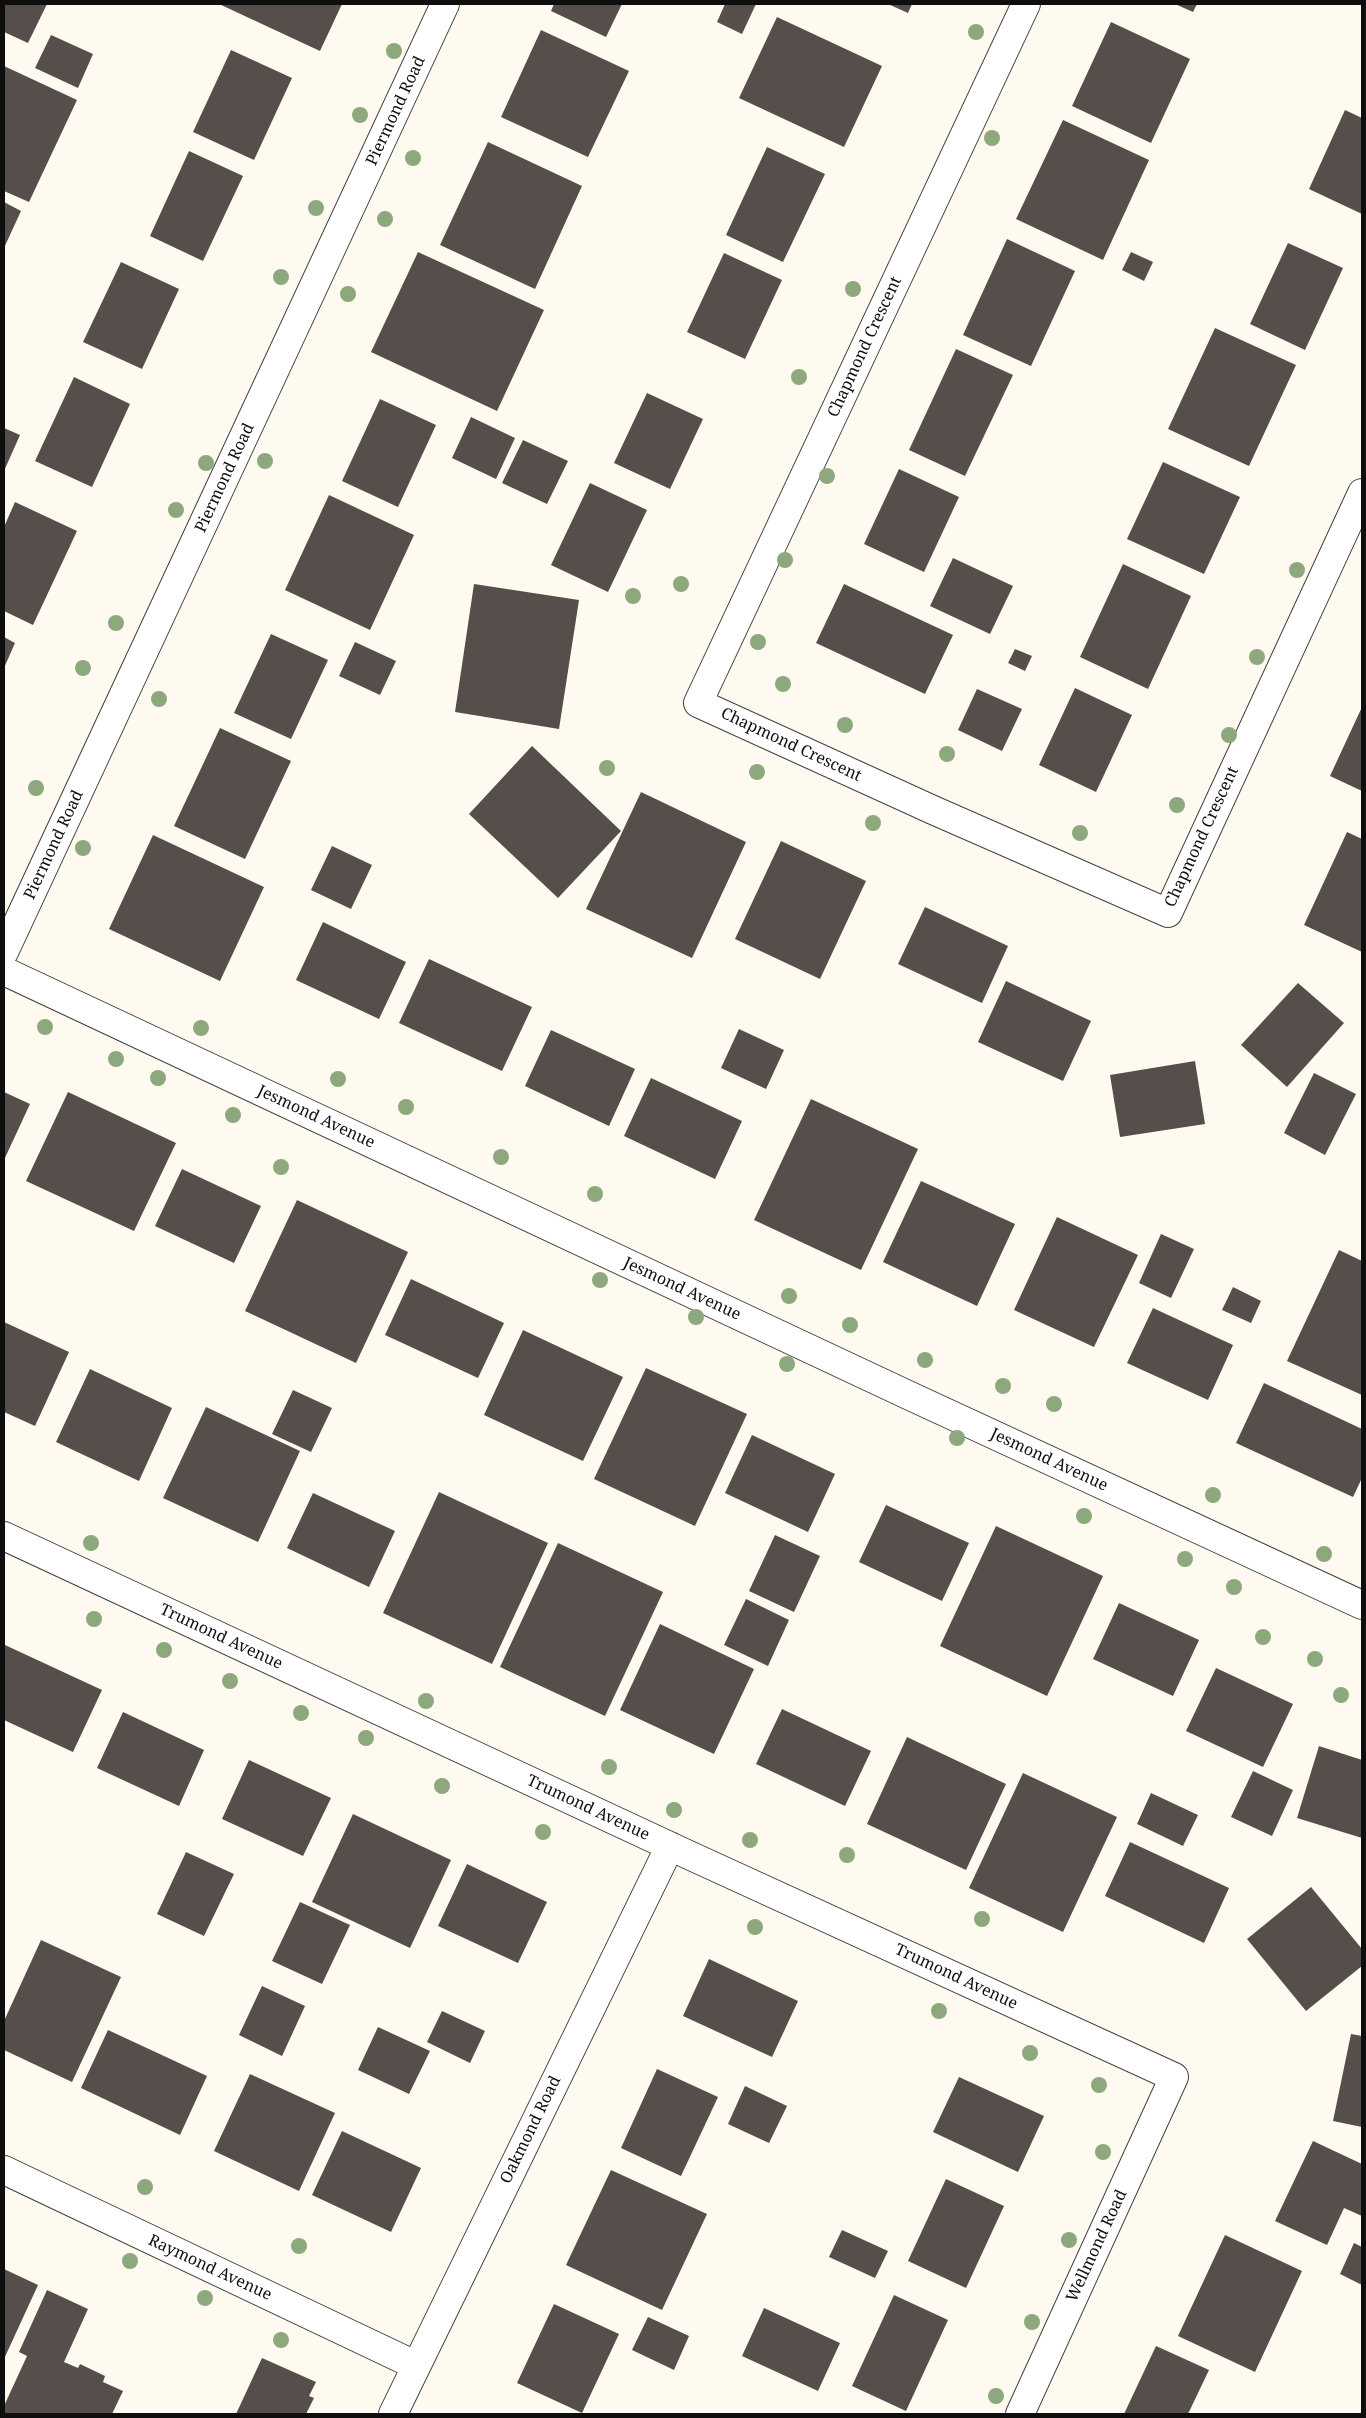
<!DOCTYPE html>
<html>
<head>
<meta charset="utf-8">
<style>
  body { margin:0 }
  #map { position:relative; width:1366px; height:2418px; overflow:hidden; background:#fffaef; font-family:"Noto Serif",serif }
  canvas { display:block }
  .frame { position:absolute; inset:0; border:5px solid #0e0e0e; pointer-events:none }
</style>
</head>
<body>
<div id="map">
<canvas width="1366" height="2418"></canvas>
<div class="frame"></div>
</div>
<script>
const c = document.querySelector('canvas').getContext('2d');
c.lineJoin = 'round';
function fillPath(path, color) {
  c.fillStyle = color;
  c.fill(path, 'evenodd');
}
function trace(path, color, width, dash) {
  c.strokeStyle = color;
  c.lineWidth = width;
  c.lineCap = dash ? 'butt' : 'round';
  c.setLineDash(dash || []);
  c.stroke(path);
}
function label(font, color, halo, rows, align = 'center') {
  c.font = font + ' "Noto Serif",serif';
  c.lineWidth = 5;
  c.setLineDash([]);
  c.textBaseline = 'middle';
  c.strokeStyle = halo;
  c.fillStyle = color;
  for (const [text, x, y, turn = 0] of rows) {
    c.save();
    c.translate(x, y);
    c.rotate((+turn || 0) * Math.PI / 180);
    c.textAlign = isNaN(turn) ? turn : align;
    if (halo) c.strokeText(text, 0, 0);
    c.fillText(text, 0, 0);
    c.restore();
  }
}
fillPath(new Path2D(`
  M 4,4 L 47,4 L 28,43 L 4,32 Z
  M 219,4 L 342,4 L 320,51 Z
  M 554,4 L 622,4 L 606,37 L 551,11 Z
  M 725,4 L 756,4 L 742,34 L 717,22 Z
  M 888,4 L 912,4 L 908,13 Z
  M 1175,4 L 1197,4 L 1193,12 Z
  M 777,17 L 882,66 L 844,147 L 739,98 Z
  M 1111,22 L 1190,59 L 1151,143 L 1072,106 Z
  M 541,30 L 629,71 L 588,157 L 501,117 Z
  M 51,35 L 93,54 L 78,88 L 35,68 Z
  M 231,50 L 292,78 L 254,160 L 193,132 Z
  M 4,66 L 77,100 L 29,202 L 4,191 Z
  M 1345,110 L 1362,118 L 1362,214 L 1309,189 Z
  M 1063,120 L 1149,160 L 1103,260 L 1016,219 Z
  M 488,142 L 582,186 L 535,289 L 440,245 Z
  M 767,147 L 825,174 L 783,262 L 726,235 Z
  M 189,151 L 243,176 L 203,261 L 150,236 Z
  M 4,202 L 21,211 L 4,248 Z
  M 1007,239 L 1075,271 L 1031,366 L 963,335 Z
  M 1288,243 L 1343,268 L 1305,350 L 1250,324 Z
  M 418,252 L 544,310 L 497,411 L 371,352 Z
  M 1131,252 L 1153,262 L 1144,281 L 1122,270 Z
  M 724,253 L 782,280 L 745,359 L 687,332 Z
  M 121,262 L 179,289 L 142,369 L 83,342 Z
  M 1215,328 L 1296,365 L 1249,466 L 1168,429 Z
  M 956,349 L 1013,375 L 965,476 L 909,450 Z
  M 74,377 L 130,404 L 92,487 L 35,461 Z
  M 647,393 L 703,419 L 670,489 L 614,463 Z
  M 380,399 L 436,425 L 398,507 L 342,481 Z
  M 471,417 L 515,438 L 496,479 L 452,458 Z
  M 4,428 L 20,435 L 4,471 Z
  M 523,440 L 568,461 L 547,504 L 502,483 Z
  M 1163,462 L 1240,497 L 1204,574 L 1127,539 Z
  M 899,469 L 959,497 L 924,572 L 864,544 Z
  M 590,483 L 647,510 L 608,592 L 551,565 Z
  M 329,495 L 414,535 L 370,630 L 285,590 Z
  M 15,502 L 77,531 L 33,625 L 4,611 L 4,527 Z
  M 953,558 L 1013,586 L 990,634 L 930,606 Z
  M 1123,564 L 1191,596 L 1148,689 L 1080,657 Z
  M 474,584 L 579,600 L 559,729 L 455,712 Z
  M 844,584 L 953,635 L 925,694 L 816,643 Z
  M 271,634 L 328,660 L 291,739 L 234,713 Z
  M 4,637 L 15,643 L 4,668 Z
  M 355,642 L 396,661 L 380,695 L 339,676 Z
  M 1015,649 L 1032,656 L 1025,671 L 1008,663 Z
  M 1075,688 L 1132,715 L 1096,792 L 1039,765 Z
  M 977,689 L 1022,709 L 1002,751 L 958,730 Z
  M 1362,707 L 1362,791 L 1330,776 Z
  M 220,728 L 291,761 L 245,859 L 174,826 Z
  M 532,746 L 621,831 L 558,898 L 469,814 Z
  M 641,792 L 746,842 L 692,958 L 586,909 Z
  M 1347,832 L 1362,839 L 1362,952 L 1304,925 Z
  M 153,835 L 264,887 L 220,981 L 109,929 Z
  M 781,841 L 866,881 L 820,979 L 735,939 Z
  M 332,846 L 372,865 L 351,909 L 311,890 Z
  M 925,907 L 1008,946 L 982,1003 L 898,964 Z
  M 323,922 L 406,962 L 379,1019 L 296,980 Z
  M 429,959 L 532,1007 L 502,1071 L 399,1023 Z
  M 1006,981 L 1091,1021 L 1063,1081 L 978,1042 Z
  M 1298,983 L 1344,1023 L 1287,1087 L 1241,1045 Z
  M 739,1029 L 784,1050 L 766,1089 L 721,1068 Z
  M 551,1030 L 635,1069 L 609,1126 L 525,1086 Z
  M 1195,1061 L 1205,1124 L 1120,1137 L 1110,1075 Z
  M 1314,1073 L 1356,1094 L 1325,1155 L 1284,1133 Z
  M 651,1078 L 742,1121 L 715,1179 L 624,1136 Z
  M 4,1092 L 30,1104 L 4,1160 Z
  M 68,1092 L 176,1143 L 134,1231 L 26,1181 Z
  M 811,1099 L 918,1149 L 861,1270 L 754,1220 Z
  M 182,1169 L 261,1206 L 234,1263 L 155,1226 Z
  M 921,1181 L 1015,1224 L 977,1306 L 883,1262 Z
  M 297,1200 L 408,1252 L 356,1363 L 245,1311 Z
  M 1057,1217 L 1138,1255 L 1094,1347 L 1014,1310 Z
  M 1161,1234 L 1194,1249 L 1171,1298 L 1139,1283 Z
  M 1339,1250 L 1362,1261 L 1362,1395 L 1287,1361 Z
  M 411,1279 L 504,1323 L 478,1378 L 385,1335 Z
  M 1233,1287 L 1261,1301 L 1251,1323 L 1222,1310 Z
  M 1153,1308 L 1233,1345 L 1208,1400 L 1127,1363 Z
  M 4,1322 L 69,1352 L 35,1426 L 4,1412 Z
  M 523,1330 L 623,1377 L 583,1461 L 484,1415 Z
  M 646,1368 L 747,1414 L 695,1526 L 594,1479 Z
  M 90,1369 L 172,1408 L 139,1481 L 56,1442 Z
  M 1264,1383 L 1362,1429 L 1362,1478 L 1353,1497 L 1236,1443 Z
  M 293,1390 L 332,1408 L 311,1452 L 272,1434 Z
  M 206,1407 L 300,1451 L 258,1542 L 163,1498 Z
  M 752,1435 L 835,1474 L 808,1532 L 725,1493 Z
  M 439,1492 L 548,1543 L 492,1664 L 383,1613 Z
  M 313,1493 L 395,1531 L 369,1587 L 287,1548 Z
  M 886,1505 L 969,1543 L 942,1601 L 859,1562 Z
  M 996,1526 L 1103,1576 L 1047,1696 L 940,1646 Z
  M 775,1535 L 820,1556 L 794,1612 L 749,1591 Z
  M 558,1543 L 663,1592 L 605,1716 L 500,1667 Z
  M 746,1599 L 789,1620 L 768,1666 L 724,1645 Z
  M 1119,1603 L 1199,1640 L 1173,1696 L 1093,1659 Z
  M 660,1624 L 754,1669 L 714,1754 L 620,1710 Z
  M 5,1645 L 102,1690 L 73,1752 L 4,1720 Z
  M 1216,1668 L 1293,1704 L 1263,1767 L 1186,1731 Z
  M 782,1709 L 871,1751 L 845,1806 L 756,1764 Z
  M 123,1712 L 204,1750 L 179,1806 L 97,1768 Z
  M 907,1737 L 1006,1784 L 966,1870 L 867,1824 Z
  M 1319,1746 L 1362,1760 L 1362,1838 L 1297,1818 Z
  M 249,1760 L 331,1798 L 303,1856 L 222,1819 Z
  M 1253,1771 L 1293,1790 L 1272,1836 L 1231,1817 Z
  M 1023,1773 L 1117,1817 L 1063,1932 L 969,1888 Z
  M 1151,1793 L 1198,1815 L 1183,1846 L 1137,1824 Z
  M 353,1814 L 451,1860 L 410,1948 L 312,1902 Z
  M 1130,1842 L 1229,1888 L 1204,1943 L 1105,1896 Z
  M 186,1852 L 234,1874 L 204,1936 L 157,1914 Z
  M 467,1864 L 547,1902 L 518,1963 L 438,1926 Z
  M 1311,1887 L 1362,1949 L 1362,1966 L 1306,2011 L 1247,1939 Z
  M 300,1902 L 350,1925 L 322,1984 L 272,1961 Z
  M 41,1940 L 121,1977 L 72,2082 L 4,2050 L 4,2021 Z
  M 709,1959 L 798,2001 L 772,2057 L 683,2016 Z
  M 262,1986 L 305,2006 L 282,2056 L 239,2035 Z
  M 442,2011 L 485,2031 L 470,2063 L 427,2042 Z
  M 378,2027 L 430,2051 L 409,2094 L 358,2070 Z
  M 108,2030 L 207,2076 L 180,2135 L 81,2088 Z
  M 1351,2034 L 1362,2036 L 1362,2127 L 1333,2121 Z
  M 657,2069 L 718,2097 L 681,2176 L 621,2148 Z
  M 250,2074 L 335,2113 L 299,2191 L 214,2151 Z
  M 959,2077 L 1044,2116 L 1018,2172 L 933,2132 Z
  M 745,2086 L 787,2106 L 769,2143 L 728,2124 Z
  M 342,2131 L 421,2168 L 391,2232 L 312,2195 Z
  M 1313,2141 L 1362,2164 L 1362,2216 L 1344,2208 L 1327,2245 L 1275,2221 Z
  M 611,2170 L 707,2214 L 662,2310 L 566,2265 Z
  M 946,2179 L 1004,2206 L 966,2288 L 908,2261 Z
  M 842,2230 L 888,2251 L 875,2278 L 829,2257 Z
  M 1225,2235 L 1302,2271 L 1255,2372 L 1178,2336 Z
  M 1354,2243 L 1362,2247 L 1362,2285 L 1340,2274 Z
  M 4,2269 L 38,2285 L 4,2359 Z
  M 47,2290 L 88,2309 L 64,2362 L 78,2368 L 80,2364 L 105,2376 L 103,2382 L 123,2391 L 112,2414 L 4,2414 L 4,2406 L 27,2356 L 19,2352 Z
  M 894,2295 L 948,2320 L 906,2411 L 852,2386 Z
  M 554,2304 L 619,2334 L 582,2413 L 517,2383 Z
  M 764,2308 L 840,2343 L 818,2391 L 742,2356 Z
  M 648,2317 L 689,2336 L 674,2370 L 632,2350 Z
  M 1156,2346 L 1209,2370 L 1188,2414 L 1124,2414 Z
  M 262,2358 L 316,2382 L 309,2396 L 314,2398 L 306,2414 L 236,2414 Z`), '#564e4a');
const minor = new Path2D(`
  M 1026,4 L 698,703 L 933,810 L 1168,913 L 1362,493
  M 4,952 L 445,4
  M 4,971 L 908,1395 L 1362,1605
  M 4,1536 L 691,1856 L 1174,2077 L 1020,2414
  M 4,2170 L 415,2365
  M 393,2414 L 670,1846`);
trace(minor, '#414141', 30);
trace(minor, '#fff', 28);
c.fillStyle = '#8ea87d';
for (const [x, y] of [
  [976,32],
  [394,51],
  [360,115],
  [992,138],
  [413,158],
  [316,208],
  [385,219],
  [281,277],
  [853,289],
  [348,294],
  [799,377],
  [265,461],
  [206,463],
  [827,476],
  [176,510],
  [785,560],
  [1297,570],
  [681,584],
  [633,596],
  [116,623],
  [758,642],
  [1257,657],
  [83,668],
  [783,684],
  [159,699],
  [845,725],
  [1229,735],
  [947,754],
  [607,768],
  [757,772],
  [36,788],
  [1177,805],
  [873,823],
  [1080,833],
  [83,848],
  [45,1027],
  [201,1028],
  [116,1059],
  [158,1078],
  [338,1079],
  [406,1107],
  [233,1115],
  [501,1157],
  [281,1167],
  [595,1194],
  [600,1280],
  [789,1296],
  [696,1317],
  [850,1325],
  [925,1360],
  [787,1364],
  [1003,1386],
  [1054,1404],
  [957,1438],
  [1213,1495],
  [1084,1516],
  [91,1543],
  [1324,1554],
  [1185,1559],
  [1234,1587],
  [94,1619],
  [1263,1637],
  [164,1650],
  [1315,1659],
  [230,1681],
  [1341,1695],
  [426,1701],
  [301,1713],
  [366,1738],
  [609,1767],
  [442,1786],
  [674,1810],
  [543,1832],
  [750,1840],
  [847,1855],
  [982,1919],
  [755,1927],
  [939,2011],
  [1030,2053],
  [1099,2085],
  [1103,2152],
  [145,2187],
  [1069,2240],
  [299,2246],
  [130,2261],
  [205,2298],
  [1032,2322],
  [281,2340],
  [996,2396]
]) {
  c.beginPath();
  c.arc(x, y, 8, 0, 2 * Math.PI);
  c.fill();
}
label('16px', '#0e0e0e', '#fff', [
  ["Piermond Road",396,111,-65],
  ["Chapmond Crescent",865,347,-65],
  ["Piermond Road",225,478,-65],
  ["Chapmond Crescent",791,745,25],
  ["Chapmond Crescent",1202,837,-65],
  ["Piermond Road",54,845,-65],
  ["Jesmond Avenue",316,1117,25],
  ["Jesmond Avenue",682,1289,25],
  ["Jesmond Avenue",1049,1460,25],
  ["Trumond Avenue",221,1637,25],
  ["Trumond Avenue",588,1808,25],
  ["Trumond Avenue",956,1977,25],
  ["Oakmond Road",531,2130,-64],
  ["Wellmond Road",1097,2246,-65],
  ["Raymond Avenue",210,2268,25]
]);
</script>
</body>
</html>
